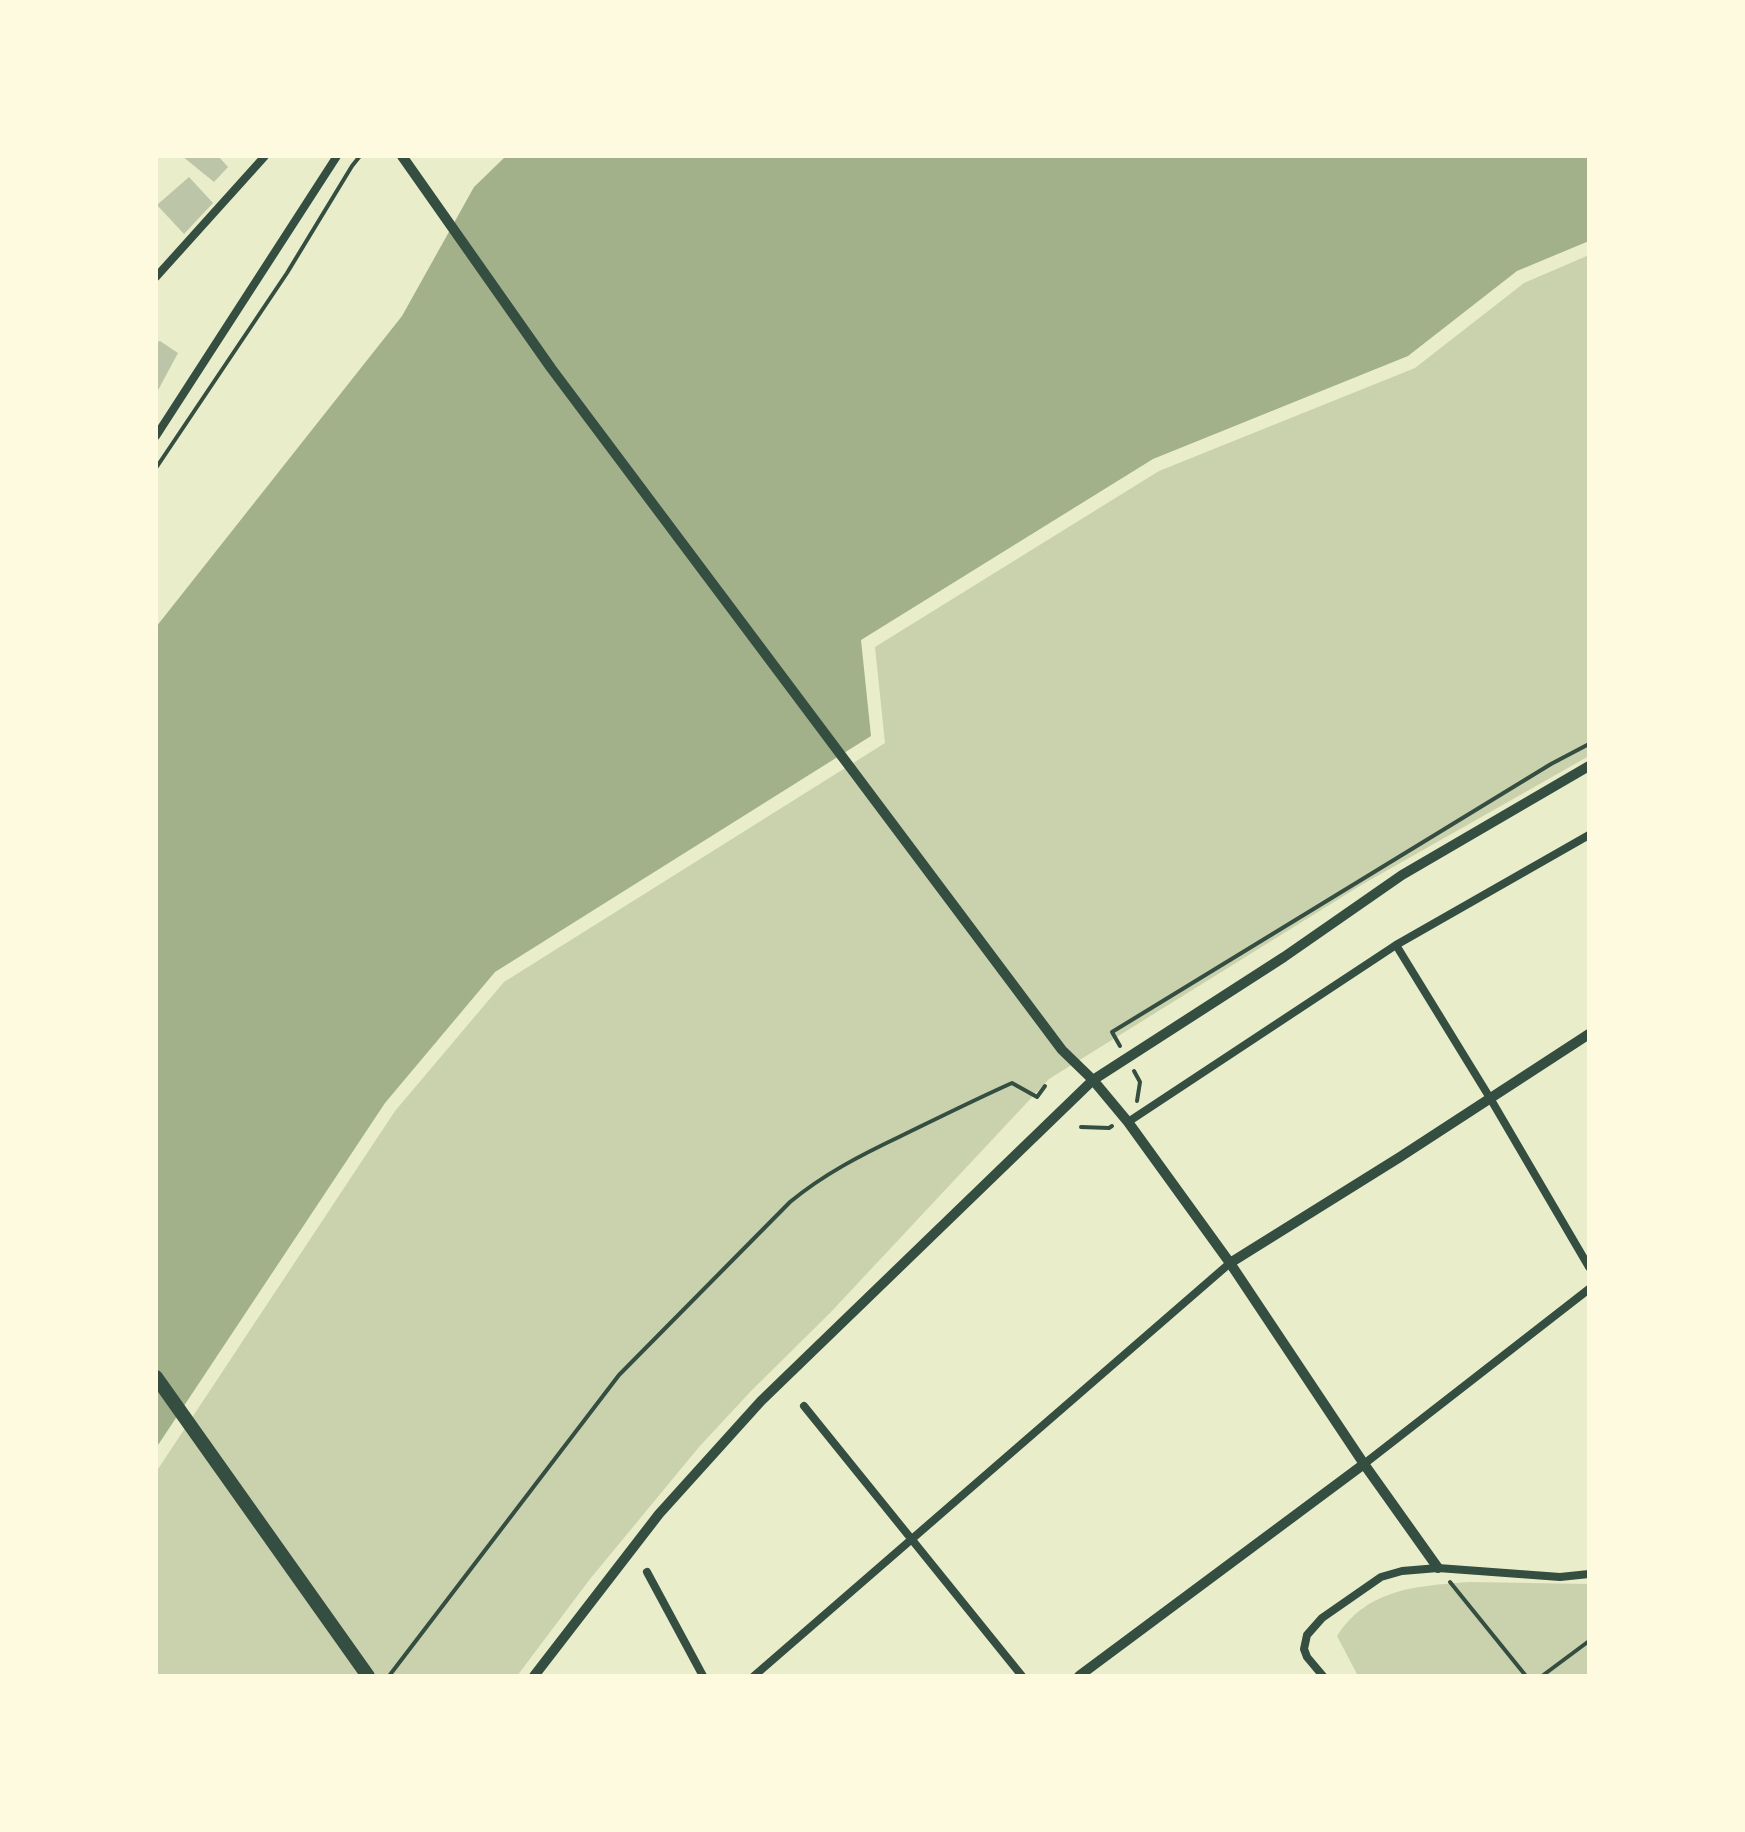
<!DOCTYPE html>
<html>
<head>
<meta charset="utf-8">
<style>
  body { margin:0 }
  #map { position:relative; width:1745px; height:1832px; overflow:hidden; background:#e9edc9; font-family:Helvetica,sans-serif }
  canvas { display:block }
  .frame { position:absolute; inset:0; border:158px solid #fefae0; pointer-events:none }
</style>
</head>
<body>
<div id="map">
<canvas width="1745" height="1832"></canvas>
<div class="frame"></div>
</div>
<script>
const c = document.querySelector('canvas').getContext('2d');
c.lineJoin = 'round';
function fillPath(path, color) {
  c.fillStyle = color;
  c.fill(path, 'evenodd');
}
function trace(path, color, width, dash) {
  c.strokeStyle = color;
  c.lineWidth = width;
  c.lineCap = dash ? 'butt' : 'round';
  c.setLineDash(dash || []);
  c.stroke(path);
}
fillPath(new Path2D(`
  M 1589,255 L 1589,756 L 1363,884 L 1049,1079 L 830,1313 L 751,1391 L 699,1447 L 590,1579 L 517,1676 L 156,1676 L 156,1472 L 395,1111 L 504,982 L 885,743 L 875,647 L 1159,471 L 1415,368 L 1524,283 Z
  M 1469,1582 L 1589,1584 L 1589,1676 L 1358,1676 L 1337,1636 C 1368,1588 1418,1586 1469,1582 Z`), '#cad2ad');
fillPath(new Path2D(`
  M 506,156 L 1589,156 L 1589,241 L 1517,271 L 1408,356 L 1153,459 L 861,640 L 871,736 L 495,972 L 385,1103 L 156,1448 L 156,627 L 402,316 L 474,187 Z`), '#a3b18a');
fillPath(new Path2D(`
  M 182,156 L 218,156 L 228,167 L 214,182 Z
  M 189,177 L 213,203 L 184,234 L 157,205 Z
  M 160,341 L 178,353 L 156,394 L 156,342 Z`), '#bcc5a7');
trace(new Path2D(`
  M 156,468 L 287,273 L 352,166 L 360,156
  M 1120,1046 L 1112,1032 L 1551,764 L 1589,744
  M 1134,1071 L 1140,1082 L 1137,1101
  M 1081,1127 L 1109,1128 L 1112,1126
  M 1450,1582 L 1526,1676
  M 389,1676 L 619,1375 L 790,1202 C 824,1174 861,1155 901,1136 C 938,1118 974,1100 1012,1083 L 1037,1097 L 1045,1086
  M 1542,1676 L 1589,1641`), '#344e41', 4);
trace(new Path2D(`
  M 156,277 L 265,156
  M 156,436 L 337,156
  M 1396,945 L 1490,1098 L 1589,1267
  M 1128,1122 L 1396,945 L 1589,835
  M 804,1406 L 1022,1676
  M 1364,1464 L 1589,1289
  M 647,1572 L 703,1676
  M 754,1676 L 1230,1263
  M 1323,1676 L 1307,1657 L 1304,1649 L 1307,1635 L 1322,1618 L 1381,1577 L 1402,1571 L 1438,1568 L 1560,1577 L 1589,1574`), '#344e41', 8);
trace(new Path2D(`
  M 402,156 L 551,368 L 1062,1050 L 1093,1080 L 1128,1122 L 1230,1263 L 1364,1464 L 1438,1568
  M 1230,1263 L 1400,1157 L 1589,1034
  M 534,1676 L 659,1514 L 761,1401 L 1093,1080 L 1284,957 L 1402,875 L 1589,766
  M 1079,1676 L 1364,1464`), '#344e41', 10);
trace(new Path2D(`
  M 156,1377 L 368,1676`), '#344e41', 14);
</script>
</body>
</html>
